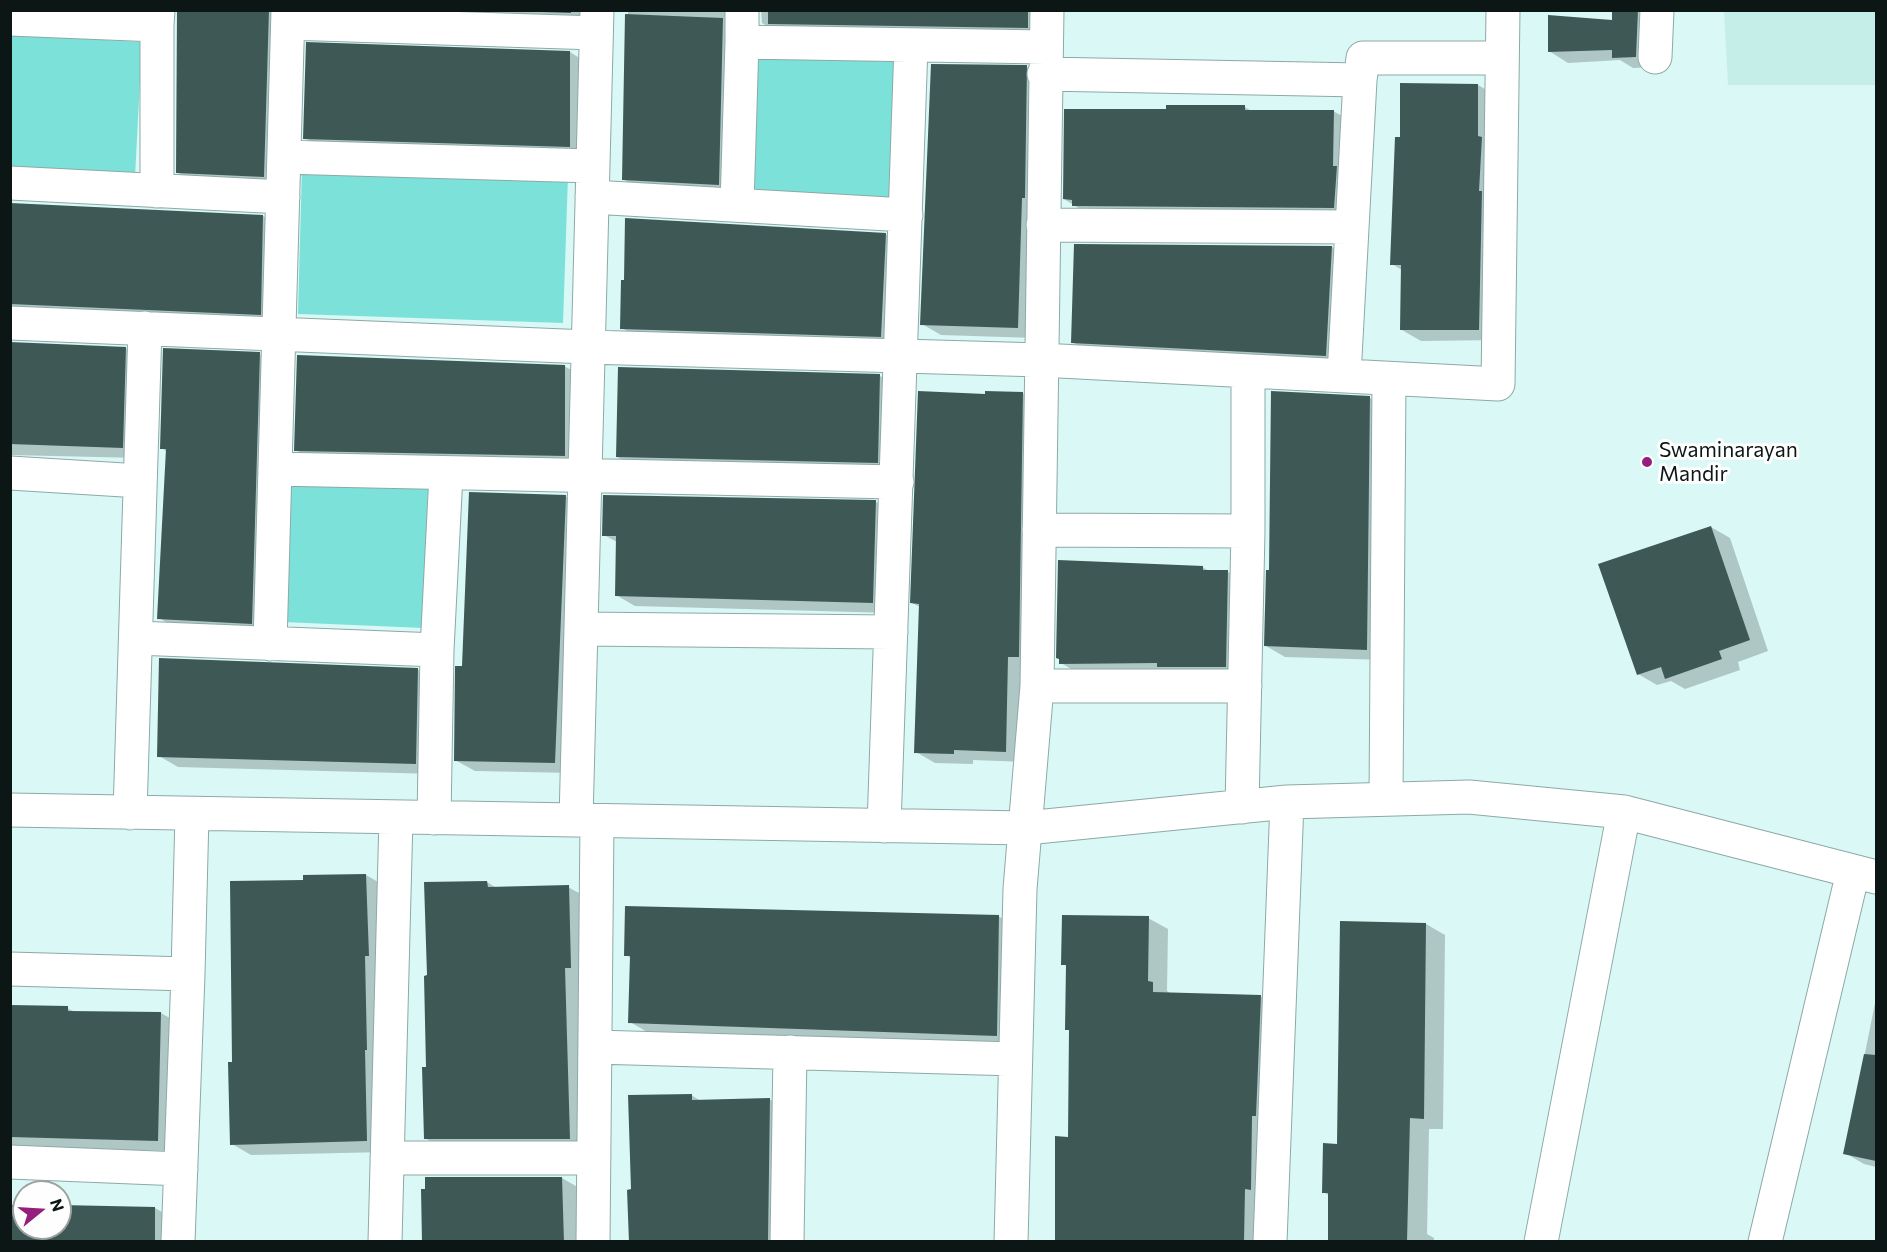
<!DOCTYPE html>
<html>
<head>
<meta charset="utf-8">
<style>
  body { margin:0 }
  #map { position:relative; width:1887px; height:1252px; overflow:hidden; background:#daf8f5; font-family:Commissioner,sans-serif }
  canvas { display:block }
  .frame { position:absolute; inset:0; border:12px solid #0c1715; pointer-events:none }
  .north { position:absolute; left:12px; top:1180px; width:60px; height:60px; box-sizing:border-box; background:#fefefe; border:2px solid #9da2a1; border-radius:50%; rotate:72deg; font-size:16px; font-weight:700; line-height:24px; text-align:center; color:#0c1715 }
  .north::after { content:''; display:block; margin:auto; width:21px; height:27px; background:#941f7c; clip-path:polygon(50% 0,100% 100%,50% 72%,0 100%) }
</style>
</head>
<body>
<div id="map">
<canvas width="1887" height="1252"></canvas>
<div class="frame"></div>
<div class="north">N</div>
</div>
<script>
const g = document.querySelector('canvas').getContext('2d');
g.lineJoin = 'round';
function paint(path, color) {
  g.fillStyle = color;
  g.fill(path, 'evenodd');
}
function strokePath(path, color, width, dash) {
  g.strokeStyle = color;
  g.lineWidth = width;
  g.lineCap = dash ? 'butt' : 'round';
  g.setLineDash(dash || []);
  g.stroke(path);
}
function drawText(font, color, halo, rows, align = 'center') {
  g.font = font + ' Commissioner,sans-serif';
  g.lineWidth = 6;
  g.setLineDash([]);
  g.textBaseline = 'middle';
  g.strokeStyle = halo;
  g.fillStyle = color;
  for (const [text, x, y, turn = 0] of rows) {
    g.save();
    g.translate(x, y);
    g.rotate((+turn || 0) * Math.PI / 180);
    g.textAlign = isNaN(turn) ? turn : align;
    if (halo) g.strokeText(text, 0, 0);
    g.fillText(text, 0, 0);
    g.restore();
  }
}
const built = new Path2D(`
  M 1724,11 L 1876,11 L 1876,85 L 1728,85 Z`);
const green = new Path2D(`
  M 10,35 L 142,42 L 135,177 L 11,170 Z
  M 755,56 L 895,62 L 889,202 L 749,196 Z
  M 302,167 L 568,176 L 563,323 L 298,314 Z
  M 288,482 L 428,488 L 423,628 L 283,622 Z`);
const shadow = new Path2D(`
  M 178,10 L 292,10 L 283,187 L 196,183 L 177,172 Z
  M 318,10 L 594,10 L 593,24 Z
  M 628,10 L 746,10 L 738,196 L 642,190 L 623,179 Z
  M 761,10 L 1048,10 L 1047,38 L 781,34 L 762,23 Z
  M 1614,10 L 1661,10 L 1655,67 L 1633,68 L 1620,60 L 1568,63 L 1549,51 L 1614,21 Z
  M 570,52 L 589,64 L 588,157 L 324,149 L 305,138 Z
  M 932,65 L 1027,67 L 1046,78 L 1036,338 L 941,335 L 922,324 Z
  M 1478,85 L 1497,96 L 1498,340 L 1421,341 L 1402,330 L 1402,270 L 1392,264 L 1401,139 Z
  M 1245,107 L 1253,112 L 1333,111 L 1353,122 L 1353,218 L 1093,217 L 1064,199 L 1168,110 Z
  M 10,205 L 263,216 L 282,227 L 279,325 L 10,332 Z
  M 885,234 L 905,245 L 900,347 L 641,339 L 622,328 Z
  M 1332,247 L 1351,258 L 1345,366 L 1092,353 L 1072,342 Z
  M 10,335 L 12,343 L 125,348 L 144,359 L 141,458 L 10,455 Z
  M 259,354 L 278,365 L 271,634 L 178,629 L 159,618 L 167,452 L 162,448 Z
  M 564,366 L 584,377 L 583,466 L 315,461 L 296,450 Z
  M 620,368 L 880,376 L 899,387 L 897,473 L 636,468 L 617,457 Z
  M 1022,393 L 1041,405 L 1025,762 L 973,760 L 973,764 L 935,763 L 916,752 L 920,607 L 912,603 L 986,396 Z
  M 1370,398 L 1389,409 L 1386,660 L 1285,657 L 1266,646 L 1271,572 Z
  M 563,495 L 582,506 L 574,773 L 475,771 L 455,760 L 463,668 Z
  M 605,497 L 876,502 L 895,513 L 892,613 L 635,606 L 616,595 L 617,542 L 604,535 Z
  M 1711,527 L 1730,538 L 1768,651 L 1738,662 L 1740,670 L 1685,689 L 1671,681 L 1657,685 L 1638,674 Z
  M 1202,567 L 1211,572 L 1228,572 L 1247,583 L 1245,677 L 1080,674 L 1061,663 Z
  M 417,669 L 437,681 L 435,774 L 178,767 L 159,756 Z
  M 366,875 L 385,886 L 386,1152 L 251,1155 L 232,1144 L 233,1064 L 305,881 Z
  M 487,882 L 498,889 L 568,887 L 588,898 L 589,1149 L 444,1149 L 425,1138 L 428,977 Z
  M 998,916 L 1018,927 L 1016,1046 L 649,1033 L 630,1022 L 631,958 L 626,955 Z
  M 1148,918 L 1168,929 L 1167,991 L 1171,994 L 1260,996 L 1280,1007 L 1263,1242 L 1057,1242 L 1069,1138 L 1070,1031 L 1067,1029 L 1068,967 L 1063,964 Z
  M 1426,924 L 1445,935 L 1443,1129 L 1429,1129 L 1427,1234 L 1434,1238 L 1434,1242 L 1330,1242 L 1330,1196 L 1323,1192 L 1338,1145 Z
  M 1876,998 L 1876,1167 L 1864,1164 L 1845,1153 Z
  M 10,1006 L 67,1008 L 75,1012 L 161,1013 L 180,1024 L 177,1151 L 10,1148 Z
  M 691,1095 L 701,1101 L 769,1099 L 788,1110 L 787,1242 L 629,1242 L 632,1191 Z
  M 562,1178 L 581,1189 L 583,1242 L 423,1242 Z
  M 24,1206 L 24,1228 L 60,1228 L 60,1207 L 155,1208 L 174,1219 L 174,1242 L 10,1242 Z`);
const building = new Path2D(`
  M 177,10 L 269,10 L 264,177 L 176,173 Z
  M 481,10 L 571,10 L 571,13 Z
  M 768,10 L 1028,10 L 1028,28 L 768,24 Z
  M 1612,10 L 1638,10 L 1636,57 L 1612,58 L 1612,50 L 1548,52 L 1548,15 L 1612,20 Z
  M 625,14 L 723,18 L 719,185 L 622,180 Z
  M 306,42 L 570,51 L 570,147 L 303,139 Z
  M 931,64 L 1027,65 L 1025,198 L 1022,198 L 1018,328 L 920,325 Z
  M 1400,83 L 1478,84 L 1478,136 L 1482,137 L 1479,191 L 1482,191 L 1479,330 L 1400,330 L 1401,265 L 1390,265 L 1395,137 L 1400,137 Z
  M 1166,105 L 1245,105 L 1245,110 L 1334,110 L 1333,166 L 1337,166 L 1334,208 L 1072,206 L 1072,200 L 1063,199 L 1064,109 L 1166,109 Z
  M 10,203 L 263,215 L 261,315 L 10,304 Z
  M 625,218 L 886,233 L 881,337 L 620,329 L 621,280 L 624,280 Z
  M 1074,244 L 1332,246 L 1326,356 L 1071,343 Z
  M 10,342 L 126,347 L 123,448 L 10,444 Z
  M 163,348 L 260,352 L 252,624 L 157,619 L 166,449 L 160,449 Z
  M 297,355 L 565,365 L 565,456 L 294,451 Z
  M 618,367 L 880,374 L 878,463 L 616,457 Z
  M 918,391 L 985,394 L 985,391 L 1023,392 L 1019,657 L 1008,657 L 1006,752 L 954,750 L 954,754 L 914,753 L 919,604 L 910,603 Z
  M 1271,391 L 1370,396 L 1367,650 L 1264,646 L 1266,570 L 1269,570 Z
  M 469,492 L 566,495 L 555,763 L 454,761 L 455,666 L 462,666 Z
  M 603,495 L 876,500 L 873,603 L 615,596 L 616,536 L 602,536 Z
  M 1711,526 L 1750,640 L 1719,651 L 1722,659 L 1665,679 L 1661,667 L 1637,675 L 1598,564 Z
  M 1058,560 L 1203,566 L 1203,570 L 1228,570 L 1226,667 L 1157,667 L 1157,663 L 1059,664 L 1059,659 L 1056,658 Z
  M 159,658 L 418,668 L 416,764 L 157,757 Z
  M 366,874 L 369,956 L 365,956 L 367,1050 L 365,1050 L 367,1141 L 230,1145 L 228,1062 L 232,1062 L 230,881 L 303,880 L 303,875 Z
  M 487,881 L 488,887 L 569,885 L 571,968 L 565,968 L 570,1139 L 424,1139 L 422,1067 L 426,1067 L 424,976 L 427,975 L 424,882 Z
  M 625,906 L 999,915 L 997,1036 L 628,1023 L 630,956 L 624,956 Z
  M 1062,915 L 1149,916 L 1148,981 L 1153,982 L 1153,992 L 1261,995 L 1256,1116 L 1252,1116 L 1251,1190 L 1245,1189 L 1244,1242 L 1055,1242 L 1055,1136 L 1068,1137 L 1069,1030 L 1065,1030 L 1066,965 L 1061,965 Z
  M 1340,921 L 1426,923 L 1424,1119 L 1410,1118 L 1407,1242 L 1328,1242 L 1328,1193 L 1322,1193 L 1323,1143 L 1337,1144 Z
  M 10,1005 L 68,1006 L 68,1011 L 161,1012 L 158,1141 L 10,1137 Z
  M 1864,1054 L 1876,1055 L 1876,1161 L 1843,1154 Z
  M 692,1094 L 692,1100 L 770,1098 L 768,1242 L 629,1242 L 627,1190 L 631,1189 L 628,1095 Z
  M 425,1177 L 562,1177 L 564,1242 L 422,1242 L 421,1189 L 425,1189 Z
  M 10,1205 L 24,1205 L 24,1228 L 60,1228 L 60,1205 L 155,1207 L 155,1242 L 10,1242 Z`);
const minor = new Path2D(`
  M 742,10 L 742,42 L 1045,47
  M 10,19 L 157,25 L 158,10
  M 288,23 L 596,33
  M 1655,57 L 1657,10
  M 1044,74 L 1360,80 L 1344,376
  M 1360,80 L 1363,58 L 1502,58
  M 284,157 L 593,166
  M 10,183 L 283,197
  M 157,191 L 157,25
  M 592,197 L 906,215
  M 737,205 L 742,42
  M 1043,225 L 1352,227
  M 10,323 L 588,347 L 1041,360 L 1498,384 L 1503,10
  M 275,469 L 897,482
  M 10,473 L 140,481
  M 1039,530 L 1248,531
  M 581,629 L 891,632
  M 136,638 L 437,650 L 434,818
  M 270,644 L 288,10
  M 437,650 L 446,474
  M 1037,686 L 1245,686
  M 1386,799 L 1389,379
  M 1242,807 L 1248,531 L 1248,371
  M 10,810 L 1026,828 L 1287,802 L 1469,797 L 1624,812 L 1541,1242
  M 1624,812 L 1876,877
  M 130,813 L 145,328
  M 576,820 L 597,10
  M 884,826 L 911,45
  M 10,969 L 188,974 L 178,1242
  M 188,974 L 192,814
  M 595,1047 L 1015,1059
  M 387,1158 L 594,1158
  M 10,1162 L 181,1169
  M 385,1242 L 396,817
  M 593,1242 L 597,821
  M 787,1242 L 790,1052
  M 1011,1242 L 1020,889 L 1037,686 L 1047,10
  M 1270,1242 L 1287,802
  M 1765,1242 L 1853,872`);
const markers = [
  [1647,462,6,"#941f7c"]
];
const poiNames = [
  ["Swaminarayan",1659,450],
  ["Mandir",1659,474]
];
paint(built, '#c6eee9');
paint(green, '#7ce2d9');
paint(shadow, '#0003');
paint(building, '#3e5855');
strokePath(minor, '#8da9a6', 35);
strokePath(minor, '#fff', 33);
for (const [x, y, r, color] of markers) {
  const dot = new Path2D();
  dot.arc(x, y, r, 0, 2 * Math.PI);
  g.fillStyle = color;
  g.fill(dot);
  strokePath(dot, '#fefefe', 2);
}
drawText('21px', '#0c1715', '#fefefe', poiNames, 'left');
</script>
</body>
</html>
